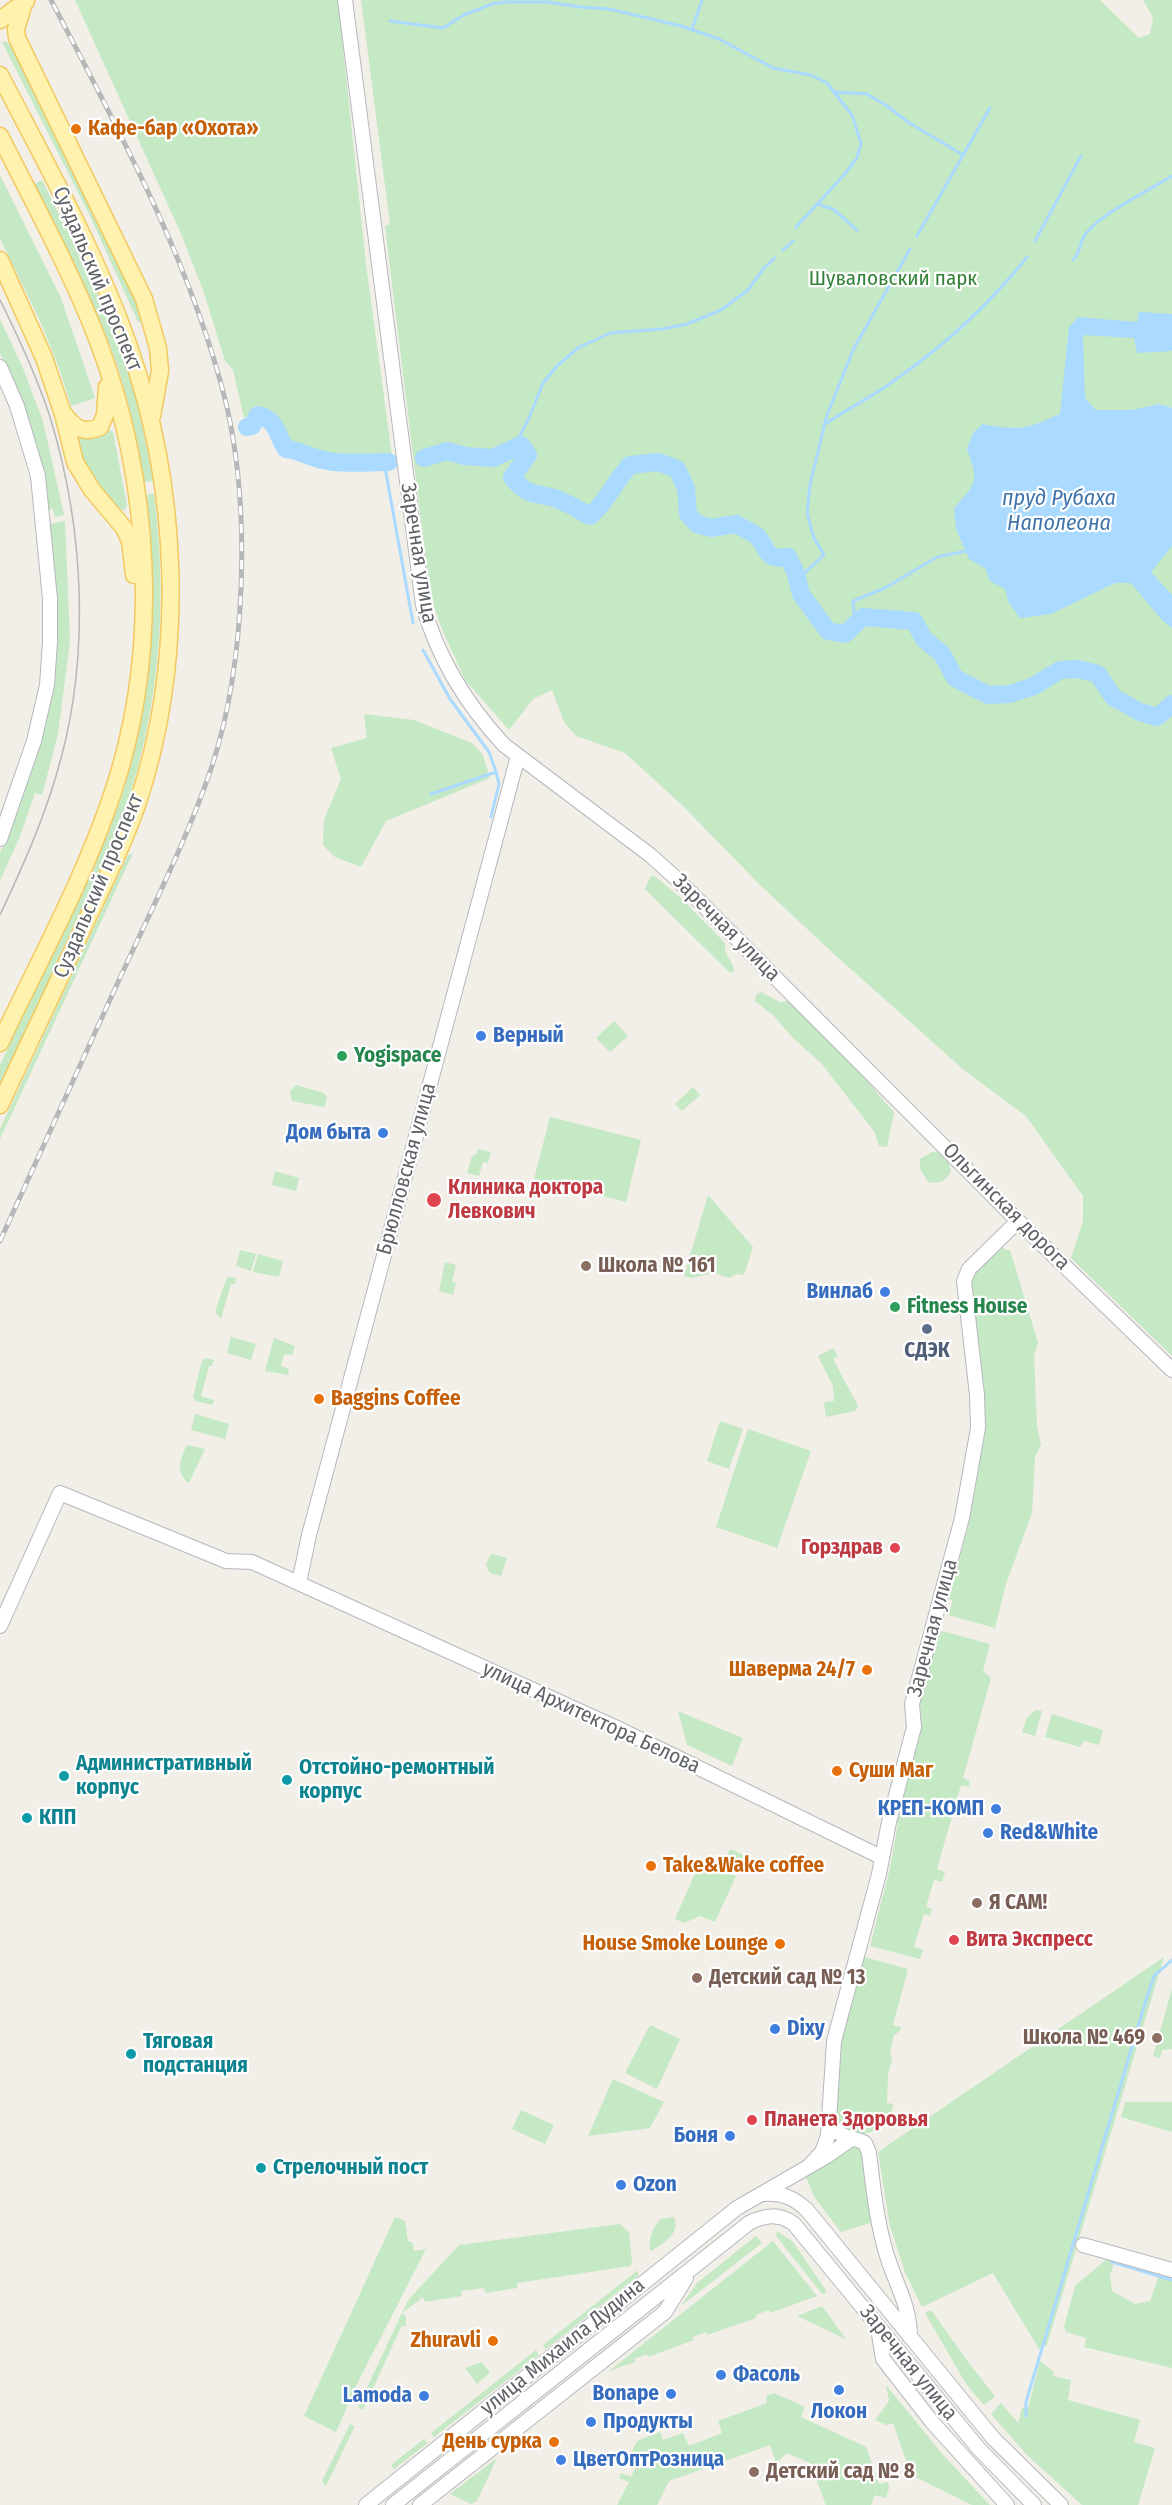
<!DOCTYPE html>
<html>
<head>
<meta charset="utf-8">
<style>
  body { margin:0 }
  canvas { display:block; background:#f1efe8 }
</style>
</head>
<body>
<canvas width="1172" height="2505"></canvas>
<script>
const g = document.querySelector('canvas').getContext('2d');
g.lineJoin = 'round';
function paint(path, color) {
  g.fillStyle = color;
  g.fill(path, 'evenodd');
}
function strokePath(path, color, width, dash) {
  g.strokeStyle = color;
  g.lineWidth = width;
  g.lineCap = dash ? 'butt' : 'round';
  g.setLineDash(dash || []);
  g.stroke(path);
}
function drawText(font, color, halo, rows, align = 'center') {
  g.font = font + ' "Fira Sans Condensed",sans-serif';
  g.lineWidth = 4.5;
  g.setLineDash([]);
  g.textBaseline = 'middle';
  g.strokeStyle = halo;
  g.fillStyle = color;
  for (const [text, x, y, turn = 0] of rows) {
    g.save();
    g.translate(x, y);
    g.rotate((+turn || 0) * Math.PI / 180);
    g.textAlign = isNaN(turn) ? turn : align;
    if (halo) g.strokeText(text, 0, 0);
    g.fillText(text, 0, 0);
    g.restore();
  }
}
const green = new Path2D(`
  M 75,0 L 338,0 L 366,264 L 392,456 L 349,458 L 315,454 L 285,439 C 277,425 272,410 254,406 L 248,416 L 244,418 L 233,370 L 225,361 L 204,293 L 182,236 Z
  M 361,0 L 1100,0 L 1139,38 L 1150,34 L 1153,18 L 1143,0 L 1172,0 L 1172,1356 L 1071,1258 L 1083,1221 L 1083,1196 L 1026,1116 L 965,1071 L 834,954 L 760,885 L 683,806 L 625,753 L 576,736 L 564,722 L 552,690 L 533,699 L 509,730 L 465,680 L 441,627 L 430,595 L 385,226 L 390,224 Z
  M 6,41 L 9,45 L 13,43 L 140,302 L 143,322 L 138,322 L 91,218 L 2,42 Z
  M 0,175 L 61,298 L 95,398 L 71,406 L 59,368 L 40,321 L 0,238 Z
  M 42,180 C 69,235 99,290 120,347 C 136,390 145,435 153,481 L 144,482 C 137,436 127,391 111,348 C 89,291 61,238 35,184 Z
  M 0,319 L 22,366 L 43,421 L 64,515 L 55,517 L 53,509 L 49,510 L 34,439 L 0,353 Z
  M 108,430 L 113,431 L 127,506 L 124,511 C 99,496 83,467 77,439 L 99,436 Z
  M 154,494 C 170,616 157,739 108,853 L 0,1084 L 0,1065 C 23,1016 46,967 70,917 C 89,876 109,835 123,792 C 153,698 160,593 146,495 Z
  M 65,521 L 70,641 L 58,734 L 42,795 L 35,793 L 20,836 L 0,881 L 0,853 L 25,790 L 40,742 L 53,684 L 56,642 L 50,524 Z
  M 364,714 L 414,720 L 472,743 L 483,755 L 490,778 L 386,821 L 361,867 L 335,857 L 323,845 L 324,820 L 341,779 L 331,748 L 367,738 Z
  M 133,853 L 0,1139 L 0,1129 L 128,855 Z
  M 651,876 L 656,877 L 683,900 L 725,943 C 723,955 734,961 734,972 L 729,972 L 645,889 Z
  M 761,992 L 780,1002 L 787,1001 C 826,1028 862,1077 894,1112 L 887,1147 L 879,1146 L 874,1131 L 821,1063 L 793,1038 L 773,1015 L 755,1001 L 756,995 Z
  M 614,1021 L 628,1036 L 610,1052 L 596,1038 Z
  M 296,1085 L 324,1093 L 327,1098 L 324,1107 L 292,1101 L 290,1091 Z
  M 693,1087 L 700,1095 L 682,1111 L 675,1104 Z
  M 550,1117 L 641,1140 L 626,1202 L 534,1179 Z
  M 478,1149 L 491,1152 L 488,1163 L 483,1162 L 479,1176 L 467,1173 L 472,1156 L 477,1154 Z
  M 932,1152 L 938,1152 L 948,1160 L 951,1171 C 945,1182 940,1184 928,1182 L 920,1169 L 920,1159 Z
  M 275,1171 L 299,1178 L 296,1191 L 272,1185 Z
  M 708,1195 L 753,1247 L 744,1275 L 737,1274 L 729,1278 L 714,1273 L 692,1278 L 684,1276 Z
  M 1001,1245 L 1006,1250 L 1010,1250 L 1038,1343 L 1034,1356 L 1037,1427 L 1041,1445 L 1035,1457 L 1032,1513 L 1006,1584 L 995,1628 L 948,1615 L 953,1600 L 949,1599 L 969,1523 L 979,1469 L 983,1427 L 971,1282 L 974,1273 Z
  M 240,1250 L 256,1254 L 251,1271 L 236,1266 Z
  M 258,1254 L 283,1261 L 279,1277 L 253,1272 Z
  M 445,1262 L 456,1265 L 452,1281 L 456,1283 L 453,1295 L 439,1291 Z
  M 227,1277 L 236,1278 L 235,1284 L 231,1284 L 221,1319 L 215,1312 Z
  M 231,1337 L 256,1344 L 251,1360 L 227,1353 Z
  M 274,1338 L 295,1346 L 292,1355 L 284,1354 L 281,1366 L 289,1369 L 288,1375 L 265,1371 Z
  M 833,1348 L 838,1356 L 833,1359 L 858,1406 L 855,1411 L 826,1417 L 824,1402 L 834,1401 L 833,1386 L 818,1356 Z
  M 206,1358 L 214,1360 L 212,1366 L 209,1366 L 201,1396 L 214,1400 L 212,1405 L 196,1401 L 193,1397 L 202,1361 Z
  M 195,1414 L 229,1424 L 225,1439 L 191,1430 Z
  M 720,1421 L 743,1429 L 729,1469 L 707,1461 Z
  M 748,1429 L 811,1451 L 777,1548 L 716,1527 Z
  M 187,1445 L 205,1449 L 189,1483 C 175,1474 180,1458 187,1445 Z
  M 493,1554 L 507,1558 L 501,1576 L 490,1573 L 486,1565 L 490,1555 Z
  M 938,1630 L 990,1644 L 983,1671 L 991,1678 L 963,1778 L 970,1781 L 969,1787 L 961,1785 L 937,1869 L 945,1872 L 942,1882 L 934,1880 L 926,1907 L 932,1909 L 930,1916 L 924,1914 L 914,1947 L 923,1950 L 920,1959 L 870,1946 L 890,1868 L 898,1823 L 895,1821 L 922,1725 L 920,1703 Z
  M 1036,1710 L 1042,1711 L 1035,1736 L 1022,1732 L 1027,1717 Z
  M 678,1711 L 743,1738 L 732,1766 L 687,1745 Z
  M 1052,1714 L 1103,1730 L 1099,1745 L 1084,1741 L 1080,1747 L 1045,1737 Z
  M 730,1849 L 749,1857 L 743,1868 L 725,1860 Z
  M 713,1867 L 736,1876 L 715,1922 L 700,1916 L 684,1923 L 675,1919 L 696,1871 Z
  M 861,1956 L 908,1969 L 893,2025 L 901,2027 L 900,2031 L 894,2035 L 890,2053 L 892,2059 L 888,2074 L 887,2103 L 893,2104 C 893,2127 867,2137 846,2135 L 835,2122 L 837,2055 Z
  M 1164,1957 L 1047,2345 L 1039,2349 L 993,2273 L 922,2307 L 905,2272 L 890,2226 L 878,2152 Z
  M 1172,1989 L 1172,2049 L 1162,2050 L 1160,2058 L 1153,2056 Z
  M 650,2025 L 680,2039 L 657,2089 L 625,2073 Z
  M 613,2079 L 664,2102 L 650,2128 L 588,2136 Z
  M 1125,2102 L 1172,2102 L 1172,2132 L 1121,2117 Z
  M 521,2110 L 554,2125 L 545,2144 L 512,2129 Z
  M 854,2145 L 859,2147 L 862,2153 L 873,2222 L 841,2232 L 815,2198 L 806,2177 L 848,2146 Z
  M 395,2217 L 405,2221 L 408,2241 L 413,2243 L 414,2251 L 426,2249 L 357,2384 L 336,2432 L 304,2416 Z
  M 674,2217 C 681,2234 664,2242 652,2251 L 650,2250 C 649,2237 652,2230 660,2219 Z
  M 620,2224 L 629,2232 L 632,2263 L 630,2266 L 517,2283 L 517,2288 L 486,2293 L 484,2288 L 461,2291 L 462,2296 L 425,2302 L 423,2297 L 402,2313 L 406,2317 L 406,2327 L 402,2325 L 363,2410 L 358,2407 L 402,2313 L 409,2299 L 459,2245 Z
  M 777,2231 L 793,2242 L 827,2292 L 822,2294 L 776,2236 Z
  M 756,2236 L 762,2243 L 681,2306 L 697,2283 Z
  M 773,2241 L 817,2296 L 770,2313 L 769,2310 L 756,2315 L 756,2318 L 707,2335 L 706,2332 L 693,2337 L 694,2340 L 648,2357 L 647,2354 L 634,2359 L 635,2362 L 609,2371 Z
  M 1108,2258 L 1115,2260 L 1110,2275 L 1112,2291 L 1135,2304 L 1150,2301 L 1160,2273 L 1172,2276 L 1172,2368 L 1084,2347 L 1086,2338 L 1066,2332 L 1064,2327 L 1075,2286 Z
  M 638,2270 L 638,2276 L 546,2349 L 543,2345 Z
  M 822,2306 L 846,2339 L 797,2316 Z
  M 931,2310 L 971,2366 L 995,2396 L 984,2405 L 966,2384 L 925,2313 Z
  M 536,2350 L 539,2355 L 434,2437 L 431,2433 Z
  M 1040,2361 L 1054,2372 L 1053,2376 L 1071,2380 L 1068,2400 L 1140,2420 L 1134,2442 L 1155,2448 L 1138,2505 L 1082,2505 L 1028,2456 L 991,2414 L 1001,2403 L 1018,2423 L 1022,2408 L 1028,2408 Z
  M 482,2362 L 490,2373 L 477,2384 L 465,2368 Z
  M 886,2385 L 943,2455 L 990,2505 L 972,2505 L 911,2475 L 893,2423 L 886,2425 L 875,2420 L 889,2401 Z
  M 774,2393 L 805,2407 L 801,2417 L 866,2447 L 879,2484 L 888,2482 L 889,2488 L 886,2498 L 875,2495 L 871,2505 L 826,2505 L 810,2463 L 787,2453 L 776,2463 L 770,2445 L 669,2481 L 657,2505 L 617,2505 L 629,2482 L 619,2478 L 621,2473 L 631,2477 L 639,2460 L 630,2455 L 637,2441 L 660,2432 L 663,2440 L 683,2433 L 689,2446 L 722,2433 L 718,2421 L 767,2403 L 766,2396 Z
  M 350,2424 L 355,2426 L 326,2486 L 322,2481 Z
  M 424,2439 L 428,2443 L 394,2469 L 391,2465 Z
  M 497,2458 L 477,2501 L 471,2504 L 450,2494 Z`);
const water = new Path2D(`
  M 1139,312 L 1172,314 L 1172,351 L 1137,353 L 1134,338 L 1083,335 L 1085,398 L 1096,410 L 1132,410 L 1159,404 L 1172,408 L 1172,546 L 1151,572 L 1172,595 L 1172,628 L 1161,619 L 1131,583 L 1115,583 L 1051,614 L 1020,618 L 1009,603 L 1005,589 L 990,581 L 985,568 L 969,559 L 956,529 L 954,508 C 977,483 979,481 967,449 L 973,433 L 983,424 C 1020,431 1026,429 1060,414 L 1069,327 L 1078,317 L 1137,322 Z`);
const stream = new Path2D(`
  M 390,21 L 443,28 L 464,15 L 492,4 L 505,2 L 547,2 L 581,7 L 609,9 L 681,26 L 719,39 L 773,68 L 811,75 L 827,83 L 852,115 L 861,143 L 857,158 L 844,175 L 796,227
  M 692,29 L 702,0
  M 835,92 L 867,94 L 887,106 L 908,122 L 963,155 L 990,108 L 917,236
  M 817,204 L 833,209 L 857,230
  M 1035,241 L 1081,156
  M 783,250 L 793,241
  M 1073,260 C 1081,252 1079,243 1085,235 C 1098,215 1150,190 1172,176
  M 825,424 C 848,409 873,396 895,380 C 945,345 989,305 1027,257
  M 513,449 L 529,418 L 543,383 L 557,366 L 578,348 L 610,333 L 662,329 L 687,324 L 721,310 L 748,290 L 764,268 L 775,258
  M 384,462 L 413,623
  M 797,580 L 824,555 L 814,538 L 807,513 L 810,485 L 826,418 L 853,350 L 910,249
  M 855,625 L 853,601 L 885,588 L 937,557 L 966,551
  M 423,650 L 450,699 L 489,752 L 496,772
  M 431,794 L 496,772 L 499,784 L 491,817
  M 1112,2262 L 1172,2280
  M 1026,2416 L 1026,2402 L 1145,2003 L 1154,1976 L 1172,1960`);
const river = new Path2D(`
  M 247,427 L 252,426 L 258,415 C 278,420 276,435 286,449 C 297,450 303,454 313,457 C 336,466 365,462 389,462
  M 424,458 L 447,451 L 465,456 L 493,458 L 521,445 L 528,455 L 512,477 C 529,499 537,491 559,500 C 570,504 580,511 590,516 C 607,502 615,481 630,465 L 658,462 L 677,469 L 686,488 L 688,514 L 697,524 L 711,528 L 736,524 C 743,528 752,532 758,537 C 770,552 765,560 788,557 L 795,571 L 801,594 L 828,631 L 845,634 L 863,617 L 914,621 L 924,639 L 942,654 L 955,678 L 988,695 L 1010,694 L 1034,686 L 1060,670 L 1078,669 L 1098,674 L 1113,697 L 1140,712 L 1157,717 L 1172,704`);
const minor = new Path2D(`
  M 345,0 L 423,605 C 438,659 466,704 504,745 L 650,855 L 679,881 L 1018,1221 L 1172,1370
  M 0,367 L 17,406 L 38,476 L 50,599 L 50,642 L 47,685 L 34,741 L 0,839
  M 299,1583 L 309,1535 L 518,756
  M 0,1626 L 60,1493 L 226,1561 L 252,1562 L 615,1727 L 881,1857
  M 830,2121 C 837,2139 851,2136 865,2143 L 869,2153 C 873,2185 876,2217 885,2249 C 893,2280 910,2303 910,2337
  M 809,2166 L 822,2152 L 828,2136 L 834,2041 L 879,1874 L 889,1822 L 914,1727 L 912,1704 L 962,1518 L 978,1428 L 977,1395 L 964,1281 L 969,1269 L 1018,1221
  M 763,2194 C 782,2193 793,2197 807,2210 L 993,2438 L 1061,2505
  M 1083,2245 L 1172,2270
  M 878,2328 L 883,2359 L 932,2422 L 1007,2505
  M 366,2505 L 737,2208 L 827,2156 L 850,2140
  M 393,2505 L 749,2223 C 765,2215 779,2213 794,2224 L 979,2449 L 1034,2505
  M 420,2505 L 665,2312 L 686,2278`);
const major = new Path2D(`
  M 24,3 L 16,29 L 17,38 L 144,299 L 158,348 L 160,371 L 152,416
  M 0,20 L 26,1
  M 0,75 C 45,162 95,250 128,344 C 179,486 186,654 139,799 C 124,844 102,887 82,930 C 55,989 27,1047 0,1105
  M 0,136 C 34,203 71,271 98,341 C 151,481 161,649 113,792 C 84,879 39,961 0,1043
  M 0,260 L 44,358 L 63,414 L 75,462 L 92,490 L 124,528 L 130,541 L 134,575
  M 64,414 C 74,428 83,434 100,427 L 105,415 L 107,387`);
const tram = new Path2D(`
  M 0,300 C 19,338 37,377 50,417 C 85,531 91,662 56,776 C 42,824 21,870 0,915`);
const rail = new Path2D(`
  M 0,1241 C 40,1154 79,1067 119,980 C 151,910 188,838 212,766 C 246,662 251,509 226,403 C 192,264 117,127 51,0`);
const markers = [
  [76,129,6,"#e8710a"],
  [481,1036,6,"#3f7fe0"],
  [342,1056,6,"#2e9e5b"],
  [383,1133,6,"#3f7fe0"],
  [434,1200,8,"#e0444e"],
  [586,1266,6,"#8d6e63"],
  [885,1292,6,"#3f7fe0"],
  [895,1307,6,"#2e9e5b"],
  [927,1329,6,"#5c6f8a"],
  [319,1399,6,"#e8710a"],
  [895,1548,6,"#e0444e"],
  [867,1670,6,"#e8710a"],
  [837,1771,6,"#e8710a"],
  [64,1776,6,"#0f9aa8"],
  [287,1780,6,"#0f9aa8"],
  [996,1809,6,"#3f7fe0"],
  [27,1818,6,"#0f9aa8"],
  [988,1833,6,"#3f7fe0"],
  [651,1866,6,"#e8710a"],
  [977,1903,6,"#8d6e63"],
  [954,1940,6,"#e0444e"],
  [780,1944,6,"#e8710a"],
  [697,1978,6,"#8d6e63"],
  [775,2029,6,"#3f7fe0"],
  [1157,2038,6,"#8d6e63"],
  [131,2054,6,"#0f9aa8"],
  [752,2120,6,"#e0444e"],
  [730,2136,6,"#3f7fe0"],
  [261,2168,6,"#0f9aa8"],
  [621,2185,6,"#3f7fe0"],
  [493,2341,6,"#e8710a"],
  [721,2375,6,"#3f7fe0"],
  [839,2390,6,"#3f7fe0"],
  [671,2394,6,"#3f7fe0"],
  [424,2396,6,"#3f7fe0"],
  [591,2422,6,"#3f7fe0"],
  [554,2442,6,"#e8710a"],
  [561,2460,6,"#3f7fe0"],
  [754,2472,6,"#8d6e63"]
];
const foodNames = [
  ["Кафе-бар «Охота»",88,129],
  ["Baggins Coffee",331,1399],
  ["Шаверма 24/7",855,1670,"right"],
  ["Суши Маг",849,1771],
  ["Take&Wake coffee",663,1866],
  ["House Smoke Lounge",768,1944,"right"],
  ["Zhuravli",481,2341,"right"],
  ["День сурка",542,2442,"right"]
];
const streetNames = [
  ["Суздальский проспект",97,279,67],
  ["Заречная улица",418,553,81],
  ["Суздальский проспект",99,886,-67],
  ["Заречная улица",726,928,45],
  ["Брюлловская улица",407,1169,-75],
  ["Ольгинская дорога",1006,1207,45],
  ["Заречная улица",933,1628,-75],
  ["улица Архитектора Белова",591,1718,25],
  ["улица Михаила Дудина",563,2347,-39],
  ["Заречная улица",908,2363,51]
];
const parkNames = [
  ["Шуваловский парк",893,279]
];
const shopNames = [
  ["Верный",493,1036],
  ["Дом быта",371,1133,"right"],
  ["Винлаб",873,1292,"right"],
  ["КРЕП-КОМП",984,1809,"right"],
  ["Red&White",1000,1833],
  ["Dixy",787,2029],
  ["Боня",718,2136,"right"],
  ["Ozon",633,2185],
  ["Фасоль",733,2375],
  ["Bonape",659,2394,"right"],
  ["Lamoda",412,2396,"right"],
  ["Локон",839,2412,"center"],
  ["Продукты",603,2422],
  ["ЦветОптРозница",573,2460]
];
const leisureNames = [
  ["Yogispace",354,1056],
  ["Fitness House",907,1307]
];
const healthNames = [
  ["Клиника доктора",448,1188],
  ["Левкович",448,1212],
  ["Горздрав",883,1548,"right"],
  ["Вита Экспресс",966,1940],
  ["Планета Здоровья",764,2120]
];
const educationNames = [
  ["Школа № 161",598,1266],
  ["Я САМ!",989,1903],
  ["Детский сад № 13",709,1978],
  ["Школа № 469",1145,2038,"right"],
  ["Детский сад № 8",766,2472]
];
const serviceNames = [
  ["СДЭК",927,1351]
];
const cultureNames = [
  ["Административный",76,1764],
  ["корпус",76,1788],
  ["Отстойно-ремонтный",299,1768],
  ["корпус",299,1792],
  ["КПП",39,1818],
  ["Тяговая",143,2042],
  ["подстанция",143,2066],
  ["Стрелочный пост",273,2168]
];
const waterNames = [
  ["пруд Рубаха",1059,499],
  ["Наполеона",1059,524]
];
paint(green, '#c5e8c5');
paint(water, '#aadaff');
strokePath(stream, '#aadaff', 3);
strokePath(river, '#aadaff', 18);
strokePath(minor, '#b5b8bc', 16);
strokePath(major, '#f2c960', 19);
strokePath(minor, '#fff', 14);
strokePath(major, '#fff2af', 16);
strokePath(tram, '#b6b7b8', 1.5);
strokePath(rail, '#b6b7b8', 5);
strokePath(rail, '#fff', 3, [9]);
for (const [x, y, r, color] of markers) {
  const dot = new Path2D();
  dot.arc(x, y, r, 0, 2 * Math.PI);
  g.fillStyle = color;
  g.fill(dot);
  strokePath(dot, '#fff', 2);
}
drawText('bold 21px', '#c56008', '#fff', foodNames, 'left');
drawText('21px', '#5f6368', '#fff', streetNames);
drawText('21px', '#348238', '#fff', parkNames);
drawText('bold 21px', '#366cbe', '#fff', shopNames, 'left');
drawText('bold 21px', '#27864d', '#fff', leisureNames, 'left');
drawText('bold 21px', '#be3a42', '#fff', healthNames, 'left');
drawText('bold 21px', '#785e54', '#fff', educationNames, 'left');
drawText('bold 21px', '#4e5e75', '#fff', serviceNames);
drawText('bold 21px', '#0d838f', '#fff', cultureNames, 'left');
drawText('italic 22px', '#4174aa', '#fff', waterNames);
</script>
</body>
</html>
